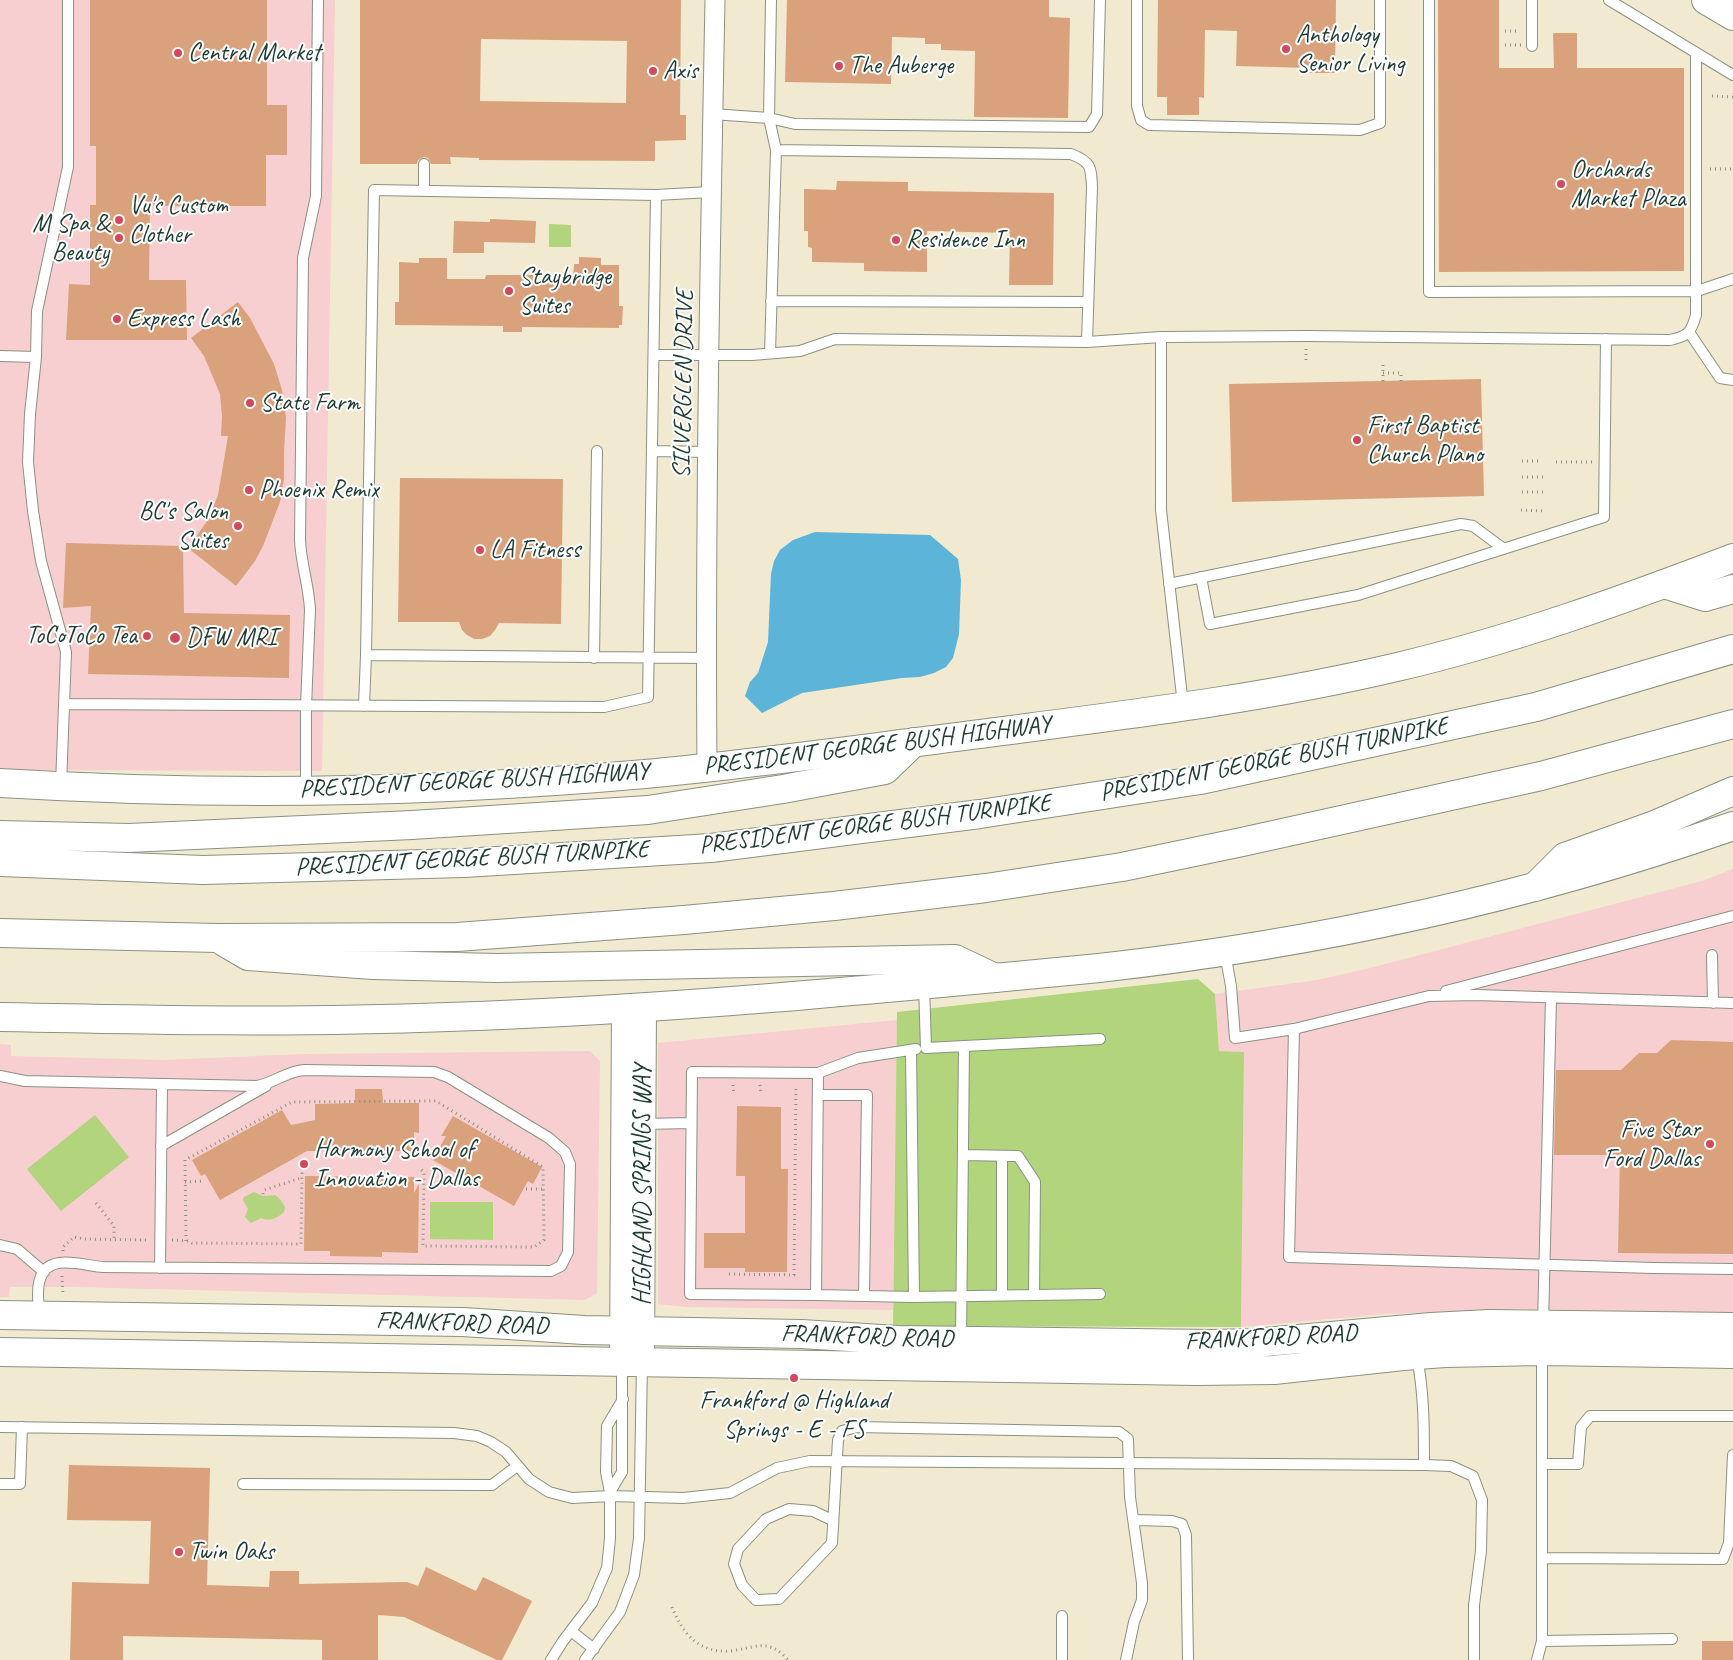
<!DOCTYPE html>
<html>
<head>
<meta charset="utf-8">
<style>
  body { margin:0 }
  canvas { display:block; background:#f1e9d0 }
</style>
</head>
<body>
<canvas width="1733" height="1660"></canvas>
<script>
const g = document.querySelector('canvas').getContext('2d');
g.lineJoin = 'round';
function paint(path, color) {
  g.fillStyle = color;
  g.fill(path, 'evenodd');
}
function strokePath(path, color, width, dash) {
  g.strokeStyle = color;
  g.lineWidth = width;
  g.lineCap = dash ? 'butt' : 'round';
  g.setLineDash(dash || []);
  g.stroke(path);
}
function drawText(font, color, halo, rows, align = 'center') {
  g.font = font + ' Caveat,sans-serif';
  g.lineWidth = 4;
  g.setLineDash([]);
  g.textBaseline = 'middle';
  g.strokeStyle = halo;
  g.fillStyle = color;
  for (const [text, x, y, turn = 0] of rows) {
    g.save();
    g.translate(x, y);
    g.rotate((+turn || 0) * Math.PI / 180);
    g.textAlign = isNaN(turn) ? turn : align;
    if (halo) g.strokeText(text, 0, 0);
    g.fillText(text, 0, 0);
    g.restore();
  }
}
const built = new Path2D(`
  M 0,0 L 335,0 L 322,771 L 0,770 Z
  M 1733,869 L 1733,1313 L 1519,1309 L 1385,1314 L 1241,1327 L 1244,1052 L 1219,1051 L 1215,994 L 1317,980 L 1370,968 L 1702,881 Z
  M 897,1020 L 893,1310 L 686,1307 L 658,1304 L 658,1043 Z
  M 0,1044 L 11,1045 L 11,1056 L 163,1060 L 304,1054 L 590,1051 L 600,1061 L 597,1293 L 585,1300 L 73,1287 L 10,1287 L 9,1297 L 0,1297 Z`);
const green = new Path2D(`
  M 549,224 L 571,225 L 571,247 L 549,247 Z
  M 1198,979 L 1215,994 L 1219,1051 L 1244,1052 L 1241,1327 L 893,1326 L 897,1012 Z
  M 95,1115 L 129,1157 L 61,1211 L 27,1169 Z
  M 254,1192 L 263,1196 L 275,1195 L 280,1199 L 285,1207 L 284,1212 C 277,1218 271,1222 261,1218 L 251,1223 L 245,1217 L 248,1209 L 243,1200 L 244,1197 Z
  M 430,1202 L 493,1202 L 493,1240 L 430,1239 Z`);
const water = new Path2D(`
  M 815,532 L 930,535 L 958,559 L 961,580 L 959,634 L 953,658 L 946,667 L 934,673 L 920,677 L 902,678 L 802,693 L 762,713 L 745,696 L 750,682 L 758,673 L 768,642 L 771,574 L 774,561 L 780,550 L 793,540 Z`);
const building = new Path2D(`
  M 90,0 L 267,0 L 267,105 L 287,105 L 287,155 L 266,155 L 266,206 L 150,206 L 149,280 L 186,280 L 187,340 L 66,340 L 69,284 L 90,285 L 90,205 L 96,205 L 96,146 L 90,146 Z
  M 360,0 L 681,0 L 680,115 L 686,115 L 686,140 L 655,141 L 655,161 L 479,160 L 479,158 L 450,157 L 451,164 L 431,164 L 428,158 L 424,157 L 418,160 L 417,164 L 360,164 ZM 481,39 L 627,41 L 626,103 L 480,101 Z
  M 787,0 L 1049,0 L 1049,17 L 1070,18 L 1068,118 L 974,117 L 975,51 L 941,50 L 941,44 L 925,44 L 925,38 L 892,37 L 891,84 L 785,82 Z
  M 1158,0 L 1336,0 L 1335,73 L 1310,73 L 1310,68 L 1236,66 L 1237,31 L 1205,30 L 1204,98 L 1199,97 L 1199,115 L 1167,115 L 1167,97 L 1157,97 Z
  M 1438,0 L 1499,0 L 1499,68 L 1554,68 L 1553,33 L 1577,33 L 1577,68 L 1684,68 L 1684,271 L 1439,272 Z
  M 837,181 L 908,182 L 908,191 L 1054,193 L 1053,285 L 1009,285 L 1010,233 L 927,231 L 927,272 L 864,271 L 864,263 L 812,262 L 812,248 L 808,247 L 808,231 L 804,231 L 804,189 L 836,190 Z
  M 490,219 L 536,221 L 535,243 L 484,242 L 484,253 L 453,253 L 454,221 L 490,222 Z
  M 579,257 L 601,258 L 601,265 L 619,265 L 619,306 L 623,306 L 622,325 L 619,325 L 619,328 L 522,327 L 522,332 L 503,332 L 503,326 L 395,325 L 395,302 L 399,302 L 399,262 L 419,263 L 419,258 L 447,258 L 447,279 L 485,279 L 486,275 L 533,275 L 534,280 L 573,280 L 574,264 L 579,264 Z
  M 238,302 L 250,318 L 274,364 L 282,390 L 286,418 L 284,451 L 284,479 L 280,502 L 263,546 L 255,561 L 236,586 L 188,548 L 208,520 L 218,495 L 228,436 L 221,436 L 222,416 L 220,394 L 204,356 L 191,338 Z
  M 1481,379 L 1484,496 L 1232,502 L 1229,384 Z
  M 400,478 L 563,479 L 561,624 L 499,623 L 495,630 L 490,636 L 482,639 L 474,639 L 467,635 L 462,630 L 459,622 L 398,622 Z
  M 66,543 L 183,546 L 184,613 L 290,615 L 289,678 L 88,674 L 91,606 L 63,608 Z
  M 1671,1040 L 1733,1042 L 1733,1254 L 1618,1253 L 1620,1155 L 1554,1155 L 1556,1070 L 1621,1070 L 1639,1053 L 1657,1053 Z
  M 355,1089 L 382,1089 L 383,1103 L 419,1103 L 419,1133 L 414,1132 L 414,1151 L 307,1151 L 220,1200 L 205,1174 L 201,1176 L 192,1160 L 282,1110 L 291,1125 L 315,1120 L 315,1104 L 355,1103 Z
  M 737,1106 L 781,1107 L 781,1169 L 788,1169 L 787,1272 L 745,1272 L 745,1268 L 704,1268 L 704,1233 L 745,1233 L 745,1176 L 736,1176 Z
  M 453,1116 L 542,1167 L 533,1184 L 528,1181 L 514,1206 L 433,1160 L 446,1136 L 441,1136 Z
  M 305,1176 L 414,1177 L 414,1193 L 419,1184 L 418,1253 L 382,1252 L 382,1257 L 330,1256 L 330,1251 L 304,1251 Z
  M 69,1465 L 210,1468 L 207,1585 L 269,1587 L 270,1571 L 299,1571 L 299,1584 L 407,1582 L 418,1586 L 426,1567 L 476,1591 L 483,1577 L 532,1601 L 502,1660 L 497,1660 L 404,1617 L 378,1615 L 378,1660 L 322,1660 L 322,1640 L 123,1636 L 123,1660 L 70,1660 L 72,1582 L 149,1584 L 151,1521 L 67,1520 Z
  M 1702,1641 L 1733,1641 L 1733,1660 L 1702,1660 Z`);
const path = new Path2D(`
  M 1505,31 L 1519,31
  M 1505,45 L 1521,45
  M 1712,96 L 1733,97
  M 1710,169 L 1733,169
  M 1306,349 L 1306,364
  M 1383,373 L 1401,373 L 1401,381
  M 1383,381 L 1383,365
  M 1522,461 L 1539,461
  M 1556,462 L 1593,462
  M 1522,477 L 1545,477
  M 1522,492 L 1545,492
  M 1521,510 L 1545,511
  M 733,1085 L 734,1095
  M 760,1085 L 761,1095
  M 185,1182 L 205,1181
  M 526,1189 L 543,1189
  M 263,1194 L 264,1190 L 301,1178
  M 96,1203 L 114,1226 L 114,1239
  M 172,1240 L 189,1241 L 192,1243 L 301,1244 L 302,1169 L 304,1166
  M 186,1241 L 185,1160 L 292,1102 L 436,1101 L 543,1167 L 544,1240 L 534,1247 L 423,1246 L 424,1172 L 420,1169
  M 63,1251 L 63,1247 L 74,1237 L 84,1239 L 148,1240
  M 729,1274 L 794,1275 L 796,1085
  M 62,1276 L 63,1294
  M 672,1607 C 683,1634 698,1653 730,1651 C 754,1649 767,1636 788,1660`);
const service = new Path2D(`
  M 1137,0 L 1137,106 L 1141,120 L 1149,125 L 1360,130 L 1380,123 L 1380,0
  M 1429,0 L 1429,292 L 1697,291 L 1733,279
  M 1532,0 L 1532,46
  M 1609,0 L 1733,75
  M 712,114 L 769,118 L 795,124 L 1089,127 L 1097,114 L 1100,0
  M 776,150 L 1071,154 C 1091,162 1091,166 1092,187 L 1087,342
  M 424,164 L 424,191
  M 771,301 L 1088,302
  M 1689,332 L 1720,378 L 1733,380
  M 1161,337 L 1161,510 L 1183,705
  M 770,353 L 776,150 L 769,118 L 771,0
  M 654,355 L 752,355 L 800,351 L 835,339 L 1087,342 L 1161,337 L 1306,336 L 1670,340 C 1688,336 1691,333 1696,315 L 1696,54
  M 0,356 L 36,357
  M 652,451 L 708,452
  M 1201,577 L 1210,624 L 1358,595 L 1604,517 L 1606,339
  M 1169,584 L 1461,524 L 1473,526 L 1504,549
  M 366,655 L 706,658
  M 594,658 L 597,451
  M 65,704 L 604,707 L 648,697 L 656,195
  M 364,706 L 366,655 L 374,190 L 656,195 L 710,192
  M 61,785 L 66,652 L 41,561 L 33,511 L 28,462 L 30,414 L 36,357 L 37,311 L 68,167 L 68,0
  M 306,789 L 306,706 L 310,610 C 309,586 301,564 300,540 L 303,258 L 316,196 L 318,0
  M 1225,953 L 1231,986 L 1235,1038 L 1294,1029 L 1429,996 L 1476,995 L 1733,1003
  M 1712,955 L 1713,1003
  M 924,985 L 926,1048 L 1100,1039
  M 1446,991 L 1733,916
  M 1294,1029 L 1289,1257 L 1653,1268 L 1733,1269
  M 911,1050 L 914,1297
  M 692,1072 L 818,1073 L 816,1295 L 690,1294 Z
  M 818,1073 L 858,1058 L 916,1049
  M 0,1076 L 25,1081 L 257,1086 C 274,1083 287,1071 304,1070 L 434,1072 L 448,1077 L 549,1138 L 565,1152 L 570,1164 L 568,1252 L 561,1266 L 551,1271 L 103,1267 C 84,1266 48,1252 40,1279 C 36,1290 39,1304 39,1315
  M 818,1095 L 867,1095 L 864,1296
  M 642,1124 L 691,1123
  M 161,1146 L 266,1086
  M 1002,1156 L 1002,1295
  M 0,1245 L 17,1249 L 44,1272
  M 160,1268 L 162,1084
  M 816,1295 L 914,1297 L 1034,1295 L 1035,1182 L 1018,1156 L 963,1155
  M 1034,1295 L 1100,1294
  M 1543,1324 L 1551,998
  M 961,1340 L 964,1046
  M 1417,1357 C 1424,1393 1424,1428 1424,1465 L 1451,1466 L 1473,1476 L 1482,1500 L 1481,1551 L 1474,1605 L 1474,1660
  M 0,1427 L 454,1433 L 477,1436 L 491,1442 L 506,1452 L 529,1479 L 549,1492 L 572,1498 L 610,1496 L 683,1498 L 730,1493 L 777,1468 L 810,1461 L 1424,1465
  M 1542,1464 L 1578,1464 L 1581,1427 L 1590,1416 L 1733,1416
  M 0,1484 L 20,1484 L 22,1427
  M 243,1484 L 492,1485 L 517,1466
  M 610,1492 L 622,1472 L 622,1364
  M 832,1520 L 813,1511 L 789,1509 L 766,1519 L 738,1549 L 734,1564 L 742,1585 L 756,1600 L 779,1599 L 832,1543 L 838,1440 L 842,1431 L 857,1427 L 1119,1432 L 1128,1439 L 1130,1497 L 1142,1583 L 1142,1600 L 1134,1622 L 1126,1660
  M 1134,1520 L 1172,1521 L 1182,1524 L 1186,1535 L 1188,1660
  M 1542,1558 L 1723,1559 L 1729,1543 L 1733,1455
  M 1062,1616 L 1062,1660
  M 571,1631 L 594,1649
  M 1542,1641 L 1672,1639
  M 551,1660 L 563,1641 L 592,1603 L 607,1568 L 610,1538 L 610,1492 L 606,1472 L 607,1426 L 623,1399
  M 585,1660 L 620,1612 L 634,1575 L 639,1538 L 642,1363
  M 1537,1660 L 1542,1641 L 1542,1352`);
const minor = new Path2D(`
  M 707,768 C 705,512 710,256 715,0`);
const tertiary = new Path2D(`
  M 622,1363 L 624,1009
  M 642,1363 L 644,1008`);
const secondary = new Path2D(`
  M 1706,0 L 1733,16
  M 0,783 C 214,796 431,793 645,774 C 742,765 838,752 934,740 C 1089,719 1245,703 1397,667 C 1512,640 1623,600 1733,558
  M 0,1017 C 149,1020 299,1023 448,1017 C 665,1010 882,989 1099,968 C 1315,944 1527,898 1733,826
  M 0,1315 L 463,1322 L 584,1330 L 801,1334 L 898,1340 L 1212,1344 L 1254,1343 L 1431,1327 L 1489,1324 L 1733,1327
  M 0,1352 L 1197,1371 L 1274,1370 L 1403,1356 L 1445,1353 L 1542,1351 L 1733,1354`);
const motorway = new Path2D(`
  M 1664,584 L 1705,597 L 1733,589
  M 0,835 L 129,838 L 412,825 L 648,810 L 783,789 L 885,770 L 914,742
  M 0,862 L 203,870 L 464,863 L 711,848 L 980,814 L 1200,780 L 1536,707 L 1733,649
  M 1535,887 L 1565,857 L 1652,826 L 1733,791
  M 0,933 L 217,938 L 457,937 L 684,920 L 834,906 L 986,888 L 1122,867 L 1242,842 L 1541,776 L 1733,724
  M 224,942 L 248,956 L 373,965 L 497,968 L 955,959 L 995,978`);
const markers = [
  [1286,49,5,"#d1495b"],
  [178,53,5,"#d1495b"],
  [839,66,5,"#d1495b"],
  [653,71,5,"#d1495b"],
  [1561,184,5,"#d1495b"],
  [119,220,5,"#d1495b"],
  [119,238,5,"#d1495b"],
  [896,240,5,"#d1495b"],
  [509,291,5,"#d1495b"],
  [117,319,5,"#d1495b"],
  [250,403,5,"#d1495b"],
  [1357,440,5,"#d1495b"],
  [249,490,5,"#d1495b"],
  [238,526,5,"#d1495b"],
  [480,550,5,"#d1495b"],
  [147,636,5,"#d1495b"],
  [175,638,6,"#d1495b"],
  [1710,1144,5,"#d1495b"],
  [304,1164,5,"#d1495b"],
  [794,1378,5,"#d1495b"],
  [179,1552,5,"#d1495b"]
];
const poiNames = [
  ["Anthology",1296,35],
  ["Senior Living",1296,64],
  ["Central Market",188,53],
  ["The Auberge",849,66],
  ["Axis",663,71],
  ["Orchards",1571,170],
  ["Market Plaza",1571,199],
  ["Vu's Custom",129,206],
  ["Clother",129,235],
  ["M Spa &",109,224,"right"],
  ["Beauty",109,253,"right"],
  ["Residence Inn",906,240],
  ["Staybridge",519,277],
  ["Suites",519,306],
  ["Express Lash",127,319],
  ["State Farm",260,403],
  ["First Baptist",1367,426],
  ["Church Plano",1367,455],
  ["Phoenix Remix",259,490],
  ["BC's Salon",228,512,"right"],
  ["Suites",228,541,"right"],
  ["LA Fitness",490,550],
  ["ToCoToCo Tea",137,636,"right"],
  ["DFW MRI",186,638],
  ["Five Star",1700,1130,"right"],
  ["Ford Dallas",1700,1159,"right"],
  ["Harmony School of",314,1150],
  ["Innovation - Dallas",314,1179],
  ["Frankford @ Highland",794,1401,"center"],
  ["Springs - E - FS",794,1430,"center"],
  ["Twin Oaks",189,1552]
];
const streetNames = [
  ["SILVERGLEN DRIVE",684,384,-89],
  ["PRESIDENT GEORGE BUSH HIGHWAY",877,746,-7],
  ["PRESIDENT GEORGE BUSH TURNPIKE",1274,760,-11],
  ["PRESIDENT GEORGE BUSH HIGHWAY",474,781,-3],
  ["PRESIDENT GEORGE BUSH TURNPIKE",875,825,-7],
  ["PRESIDENT GEORGE BUSH TURNPIKE",472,859,-3],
  ["HIGHLAND SPRINGS WAY",643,1185,-90],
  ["FRANKFORD ROAD",462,1324,2],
  ["FRANKFORD ROAD",867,1337,2],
  ["FRANKFORD ROAD",1271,1338,-3]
];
paint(built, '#f7cfd0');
paint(green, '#b2d47c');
paint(water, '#5cb5d9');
paint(building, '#daa17d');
strokePath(service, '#889382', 12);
strokePath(minor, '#889382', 21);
strokePath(tertiary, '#889382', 26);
strokePath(secondary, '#889382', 30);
strokePath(motorway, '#889382', 30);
strokePath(path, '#889382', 3, [1, 4]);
strokePath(service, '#fff', 10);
strokePath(minor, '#fff', 19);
strokePath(tertiary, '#fff', 24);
strokePath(secondary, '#fff', 28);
strokePath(motorway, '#fff', 28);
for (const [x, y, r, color] of markers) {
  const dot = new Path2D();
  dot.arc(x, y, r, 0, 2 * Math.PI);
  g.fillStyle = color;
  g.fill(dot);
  strokePath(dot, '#fff', 2);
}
drawText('25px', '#1f3d34', '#fff', poiNames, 'left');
drawText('25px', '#1f3d34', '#fff', streetNames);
</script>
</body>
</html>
